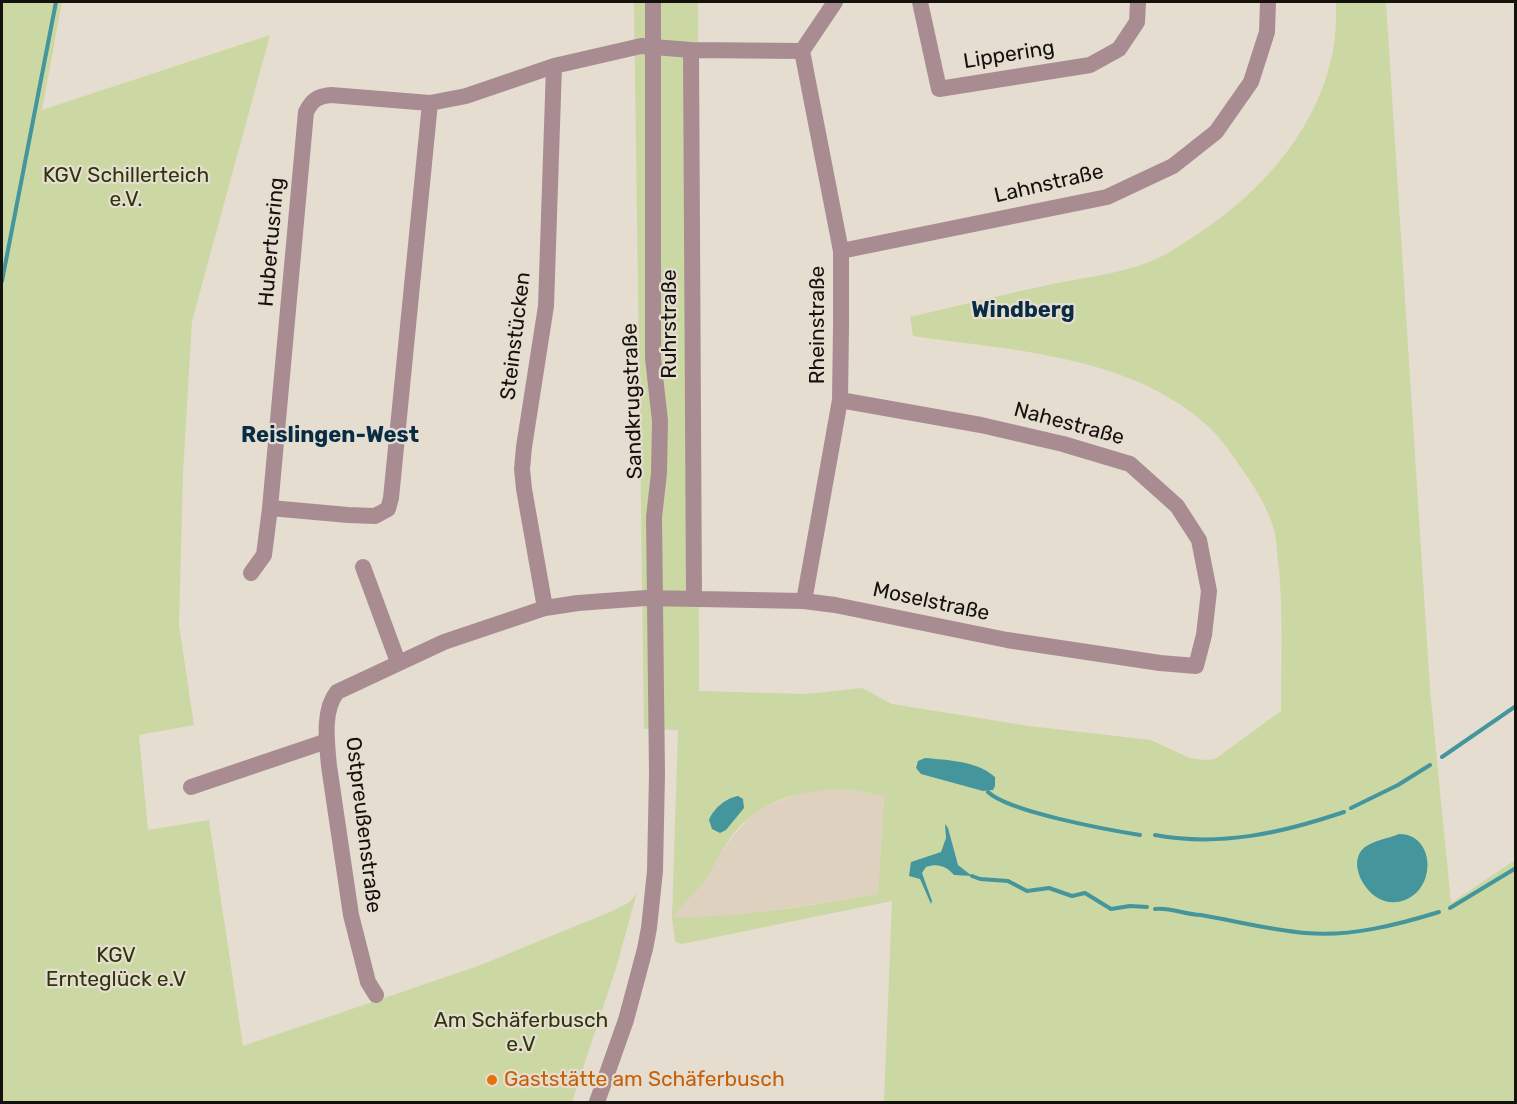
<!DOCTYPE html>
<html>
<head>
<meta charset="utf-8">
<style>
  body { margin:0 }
  #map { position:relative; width:1517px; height:1104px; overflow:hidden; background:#e6ddd1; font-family:Rubik,sans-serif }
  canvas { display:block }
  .frame { position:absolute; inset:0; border:3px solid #15120d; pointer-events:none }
</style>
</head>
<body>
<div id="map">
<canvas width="1517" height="1104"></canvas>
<div class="frame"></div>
</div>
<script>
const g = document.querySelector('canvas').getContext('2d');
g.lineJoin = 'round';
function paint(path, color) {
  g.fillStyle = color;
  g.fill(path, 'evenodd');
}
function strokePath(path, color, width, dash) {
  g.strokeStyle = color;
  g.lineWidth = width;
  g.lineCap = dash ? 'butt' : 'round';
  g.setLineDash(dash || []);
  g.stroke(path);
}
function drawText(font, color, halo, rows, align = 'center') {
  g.font = font + ' Rubik,sans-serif';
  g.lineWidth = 4.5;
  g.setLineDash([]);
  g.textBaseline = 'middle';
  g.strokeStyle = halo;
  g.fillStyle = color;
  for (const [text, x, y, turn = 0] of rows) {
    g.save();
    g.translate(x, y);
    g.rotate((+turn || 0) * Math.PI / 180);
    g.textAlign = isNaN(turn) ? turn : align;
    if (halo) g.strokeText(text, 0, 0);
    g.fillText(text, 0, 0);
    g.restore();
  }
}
const built = new Path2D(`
  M 824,790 L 852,790 L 884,796 L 878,894 L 749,914 L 702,918 L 672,917 L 686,899 L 704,881 L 725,846 L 753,813 L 770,804 L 803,793 Z`);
const green = new Path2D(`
  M 2,2 L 62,2 L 42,110 L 270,35 L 192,321 L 183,474 L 179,625 L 194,725 L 139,735 L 148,830 L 209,820 L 243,1046 L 478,966 L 610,912 L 630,902 L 637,892 L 617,965 L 572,1102 L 2,1102 Z
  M 634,2 L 698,2 L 699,691 L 806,694 L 862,688 L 892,704 L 1029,726 L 1151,740 L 1190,758 L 1205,760 L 1215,759 L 1281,711 C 1281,664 1283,616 1279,570 C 1277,556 1277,542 1274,529 C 1267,506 1253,484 1239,465 C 1231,453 1222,440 1211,429 C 1133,355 1014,351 913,336 L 910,317 C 958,306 1005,294 1053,284 C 1081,278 1110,275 1138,266 C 1157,260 1174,250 1190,239 C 1254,199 1313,137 1331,60 C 1336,41 1336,22 1336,2 L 1386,2 L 1430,689 L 1451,903 L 1515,860 L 1515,1102 L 884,1102 L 892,901 L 682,944 L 675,942 L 672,917 L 678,730 L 644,729 ZM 824,790 L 852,790 L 884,796 L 878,894 C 810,905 742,918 673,917 C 682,903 696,893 706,879 C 712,869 718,857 724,847 C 751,806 778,797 824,790 Z`);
const water = new Path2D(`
  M 925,758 C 947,760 978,761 995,777 L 995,786 L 993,790 L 983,791 L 921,774 L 916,768 L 918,761 Z
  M 738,796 L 743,799 L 744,808 L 726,830 L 720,833 L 712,829 L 709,820 C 713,809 726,798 738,796 Z
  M 945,824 L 948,828 L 958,865 L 972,876 L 954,875 C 946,866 938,863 926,867 L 922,873 L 932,901 L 931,904 L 920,879 L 909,876 L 911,862 L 941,852 L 946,838 Z
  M 1399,834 C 1435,834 1437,888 1405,900 C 1397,903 1389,903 1382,900 C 1365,894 1346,862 1365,847 C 1373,841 1389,838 1399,834 Z`);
const stream = new Path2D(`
  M 2,281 L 56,2
  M 1442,757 L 1516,706
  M 988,792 C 1009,812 1109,830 1140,835
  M 1351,808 L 1398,785 L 1430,765
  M 1155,835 C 1220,847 1282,833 1344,812
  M 972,876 L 980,879 L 1008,881 L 1027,891 L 1049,888 L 1072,896 L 1085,893 L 1111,909 L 1130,906 L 1147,907
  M 1450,908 L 1516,868
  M 1155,909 C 1171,907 1185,915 1201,915 C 1236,921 1271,930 1306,933 C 1350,937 1397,925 1439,912`);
const minor = new Path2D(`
  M 920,2 L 939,89 L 1090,65 L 1119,49 L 1137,22 L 1138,2
  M 691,50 L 694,599
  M 802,51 L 841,251 L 841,327 L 840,400 L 804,601
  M 430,103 L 391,498 L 388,509 L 375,516 L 348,515 L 270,508 L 306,112 C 312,100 318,96 331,95 L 430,103 L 466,96 L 554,66 L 641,46 L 691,50 L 802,51 L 835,2
  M 841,251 L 1107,197 L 1173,166 L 1216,132 L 1251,82 L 1267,32 L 1268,2
  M 363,567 L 398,662
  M 251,573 L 264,555 L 270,508
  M 545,608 L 524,489 L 522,469 L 524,447 L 546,306 L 554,66
  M 191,787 L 327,741
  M 376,995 L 368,982 L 351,915 L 329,766 C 327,743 322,711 337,692 L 444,642 L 545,608 L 578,603 L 646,598 L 804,601 L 835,605 L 1007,640 L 1160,663 L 1196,666 L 1204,635 L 1209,591 L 1199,540 L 1177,506 L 1130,464 L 1063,444 L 981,425 L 840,400
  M 597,1102 L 626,1020 L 645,949 L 649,928 L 655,871 L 657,774 L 654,517 L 659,473 L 660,421 L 653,358 L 653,2`);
const markers = [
  [492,1080,6,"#e8710a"]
];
const streetNames = [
  ["Lippering",1009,55,-9],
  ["Lahnstraße",1049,184,-13],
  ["Hubertusring",272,242,-85],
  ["Ruhrstraße",670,324,-90],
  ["Rheinstraße",818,325,-90],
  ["Steinstücken",516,336,-83],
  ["Sandkrugstraße",633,401,-92],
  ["Nahestraße",1069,424,15],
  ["Moselstraße",931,602,12],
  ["Ostpreußenstraße",363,825,83]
];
const parkNames = [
  ["KGV Schillerteich",126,176],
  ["e.V.",126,200],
  ["KGV",116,956],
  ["Ernteglück e.V",116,980],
  ["Am Schäferbusch",521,1021],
  ["e.V",521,1045]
];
const foodNames = [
  ["Gaststätte am Schäferbusch",504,1080]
];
const neighbourhoodNames = [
  ["Windberg",1023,311],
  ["Reislingen-West",330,436]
];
paint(built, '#dfd1bf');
paint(green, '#ccd8a4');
paint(water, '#44959c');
strokePath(stream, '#44959c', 4);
strokePath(minor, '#a98c92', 16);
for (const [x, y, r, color] of markers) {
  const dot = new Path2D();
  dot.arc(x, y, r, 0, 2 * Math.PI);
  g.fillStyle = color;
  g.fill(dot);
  strokePath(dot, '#e6ddd1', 2);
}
drawText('21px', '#15120d', '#e6ddd1', streetNames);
drawText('21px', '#2e3609', '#e6ddd1', parkNames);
drawText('21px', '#c56008', '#e6ddd1', foodNames, 'left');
drawText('bold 22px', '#082c44', '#e6ddd1', neighbourhoodNames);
</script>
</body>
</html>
